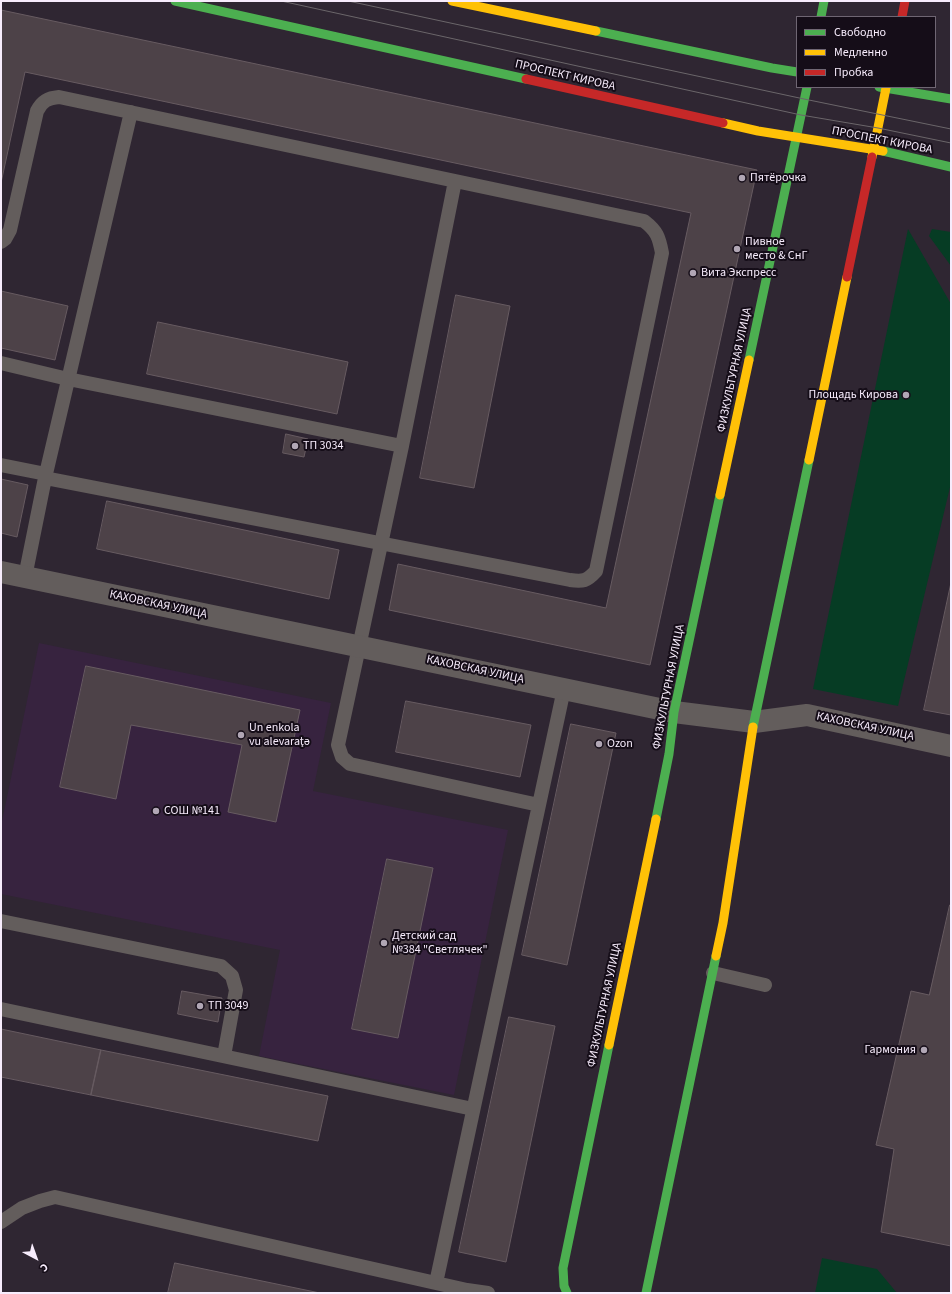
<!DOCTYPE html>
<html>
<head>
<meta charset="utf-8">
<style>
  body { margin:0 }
  #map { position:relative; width:952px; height:1294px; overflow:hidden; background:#2f2632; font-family:"Source Sans 3",sans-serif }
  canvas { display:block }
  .frame { position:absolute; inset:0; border:2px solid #f7ecfc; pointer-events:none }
  .legend { position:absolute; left:796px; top:16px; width:140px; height:72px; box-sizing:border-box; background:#150d18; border:1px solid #6f6673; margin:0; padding:5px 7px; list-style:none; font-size:12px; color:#f7ecfc }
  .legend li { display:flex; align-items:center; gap:8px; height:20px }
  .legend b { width:20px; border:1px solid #6f6673 }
  .north { position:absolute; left:16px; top:1238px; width:40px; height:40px; -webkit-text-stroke:3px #150d18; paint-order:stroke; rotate:139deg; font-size:11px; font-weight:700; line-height:16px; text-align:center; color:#f7ecfc }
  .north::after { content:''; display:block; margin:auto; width:14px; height:18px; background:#f7ecfc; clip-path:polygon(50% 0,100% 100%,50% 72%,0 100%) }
</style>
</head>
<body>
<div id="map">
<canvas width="952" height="1294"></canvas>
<div class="frame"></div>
<ul class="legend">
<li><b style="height:5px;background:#4caf50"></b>Свободно</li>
<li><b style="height:5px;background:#ffc107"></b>Медленно</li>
<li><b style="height:5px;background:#c62828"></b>Пробка</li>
</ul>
<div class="north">С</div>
</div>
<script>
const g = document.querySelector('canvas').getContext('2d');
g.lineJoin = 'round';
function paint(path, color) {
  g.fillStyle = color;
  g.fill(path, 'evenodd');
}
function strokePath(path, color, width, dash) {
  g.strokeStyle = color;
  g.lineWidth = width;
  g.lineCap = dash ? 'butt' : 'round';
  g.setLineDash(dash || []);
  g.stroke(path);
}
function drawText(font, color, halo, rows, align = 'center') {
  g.font = font + ' "Source Sans 3",sans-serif';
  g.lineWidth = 4;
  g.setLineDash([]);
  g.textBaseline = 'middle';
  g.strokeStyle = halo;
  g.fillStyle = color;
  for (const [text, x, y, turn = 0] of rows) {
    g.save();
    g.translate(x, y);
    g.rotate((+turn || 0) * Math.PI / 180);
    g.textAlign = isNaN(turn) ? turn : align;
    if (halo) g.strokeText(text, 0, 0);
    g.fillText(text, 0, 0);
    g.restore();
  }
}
const built = new Path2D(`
  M 39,643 L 331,703 L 313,791 L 508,830 L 454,1095 L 259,1056 L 280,950 L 1,894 L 1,826 Z`);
const green = new Path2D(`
  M 908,229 L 951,304 L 951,483 L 898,706 L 813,689 Z
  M 932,229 L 951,232 L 951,266 L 929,236 Z
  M 822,1258 L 877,1269 L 897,1293 L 815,1293 Z`);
const building = new Path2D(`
  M 1,10 L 757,170 L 650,665 L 389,610 L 398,564 L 606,608 L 691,213 L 25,72 L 1,183 Z
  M 1,291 L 68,306 L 55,360 L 1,348 Z
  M 456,295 L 510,306 L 474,488 L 420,478 Z
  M 158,322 L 348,362 L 337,414 L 147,374 Z
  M 286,434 L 308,439 L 304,457 L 283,453 Z
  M 1,479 L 28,485 L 17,537 L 1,533 Z
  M 107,501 L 339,550 L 329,599 L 97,549 Z
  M 951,583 L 951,715 L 924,710 Z
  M 86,666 L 300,710 L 276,822 L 228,812 L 242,745 L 131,725 L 116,799 L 60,787 Z
  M 406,701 L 531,725 L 520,777 L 396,752 Z
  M 571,724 L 616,733 L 567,965 L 522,955 Z
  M 387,859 L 433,868 L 398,1038 L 352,1029 Z
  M 950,905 L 951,905 L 951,1246 L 881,1232 L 894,1149 L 876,1145 L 911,991 L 929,995 Z
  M 182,991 L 222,998 L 218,1022 L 178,1014 Z
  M 509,1017 L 555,1026 L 506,1262 L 459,1252 Z
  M 1,1029 L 101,1050 L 91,1095 L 1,1077 Z
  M 101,1050 L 328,1096 L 318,1141 L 91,1095 Z
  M 175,1263 L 320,1293 L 168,1293 Z`);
const lane = new Path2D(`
  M 1,242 L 5,239 L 10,230 L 37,111 C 42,101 48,98 59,97 L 644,221 C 657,231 659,237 662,253 L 596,571 C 587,581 583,582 570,580 L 45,478 L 131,112
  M 1,363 L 68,379 L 402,446 L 338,745 L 342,757 L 350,764 L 539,805
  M 402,446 L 455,181
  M 1,465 L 46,474
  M 25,577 L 45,478
  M 1,921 L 221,966 L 232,976 L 236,990 L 224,1056
  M 713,973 L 765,985
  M 1,1009 L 473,1109
  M 1,1222 L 22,1208 L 40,1201 L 55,1197 L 467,1290
  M 436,1283 L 564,689
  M 466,1293 L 467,1290 L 488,1293`);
const street = new Path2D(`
  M 1,572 L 674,712 L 754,722 L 807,715 L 951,746`);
const fast = new Path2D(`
  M 175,1 L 526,79
  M 821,17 L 824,1
  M 596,31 L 772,68 L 797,72
  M 879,87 L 951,99
  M 883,151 L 951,167
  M 749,360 L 807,87
  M 753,727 L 809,460
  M 656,819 L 669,754 L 674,712 L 720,495
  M 567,1293 L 564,1286 L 563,1268 L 609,1045
  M 646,1293 L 716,956`);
const slow = new Path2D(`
  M 452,1 L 596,31
  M 723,123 L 758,131 L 883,151
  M 872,157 L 886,88
  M 809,460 L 847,277
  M 720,495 L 749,360
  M 716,956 L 723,923 L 753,727
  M 609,1045 L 656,819`);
const jam = new Path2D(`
  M 902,17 L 905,1
  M 526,79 L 723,123
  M 847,277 L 872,157`);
const tram = new Path2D(`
  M 281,1 L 801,115 L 878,128 L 951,143
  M 348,1 L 804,99 L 951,129`);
const markers = [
  [742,178,4,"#b1a7b5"],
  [737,249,4,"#b1a7b5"],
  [693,273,4,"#b1a7b5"],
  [906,395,4,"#b1a7b5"],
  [295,446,4,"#b1a7b5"],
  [241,735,4,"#b1a7b5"],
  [599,744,4,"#b1a7b5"],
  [156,811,4,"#b1a7b5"],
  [384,943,4,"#b1a7b5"],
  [200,1006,4,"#b1a7b5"],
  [924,1050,4,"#b1a7b5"]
];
const streetNames = [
  ["ПРОСПЕКТ КИРОВА",565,76,13],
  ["ПРОСПЕКТ КИРОВА",882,141,11],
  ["ФИЗКУЛЬТУРНАЯ УЛИЦА",735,370,-78],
  ["КАХОВСКАЯ УЛИЦА",158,605,12],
  ["КАХОВСКАЯ УЛИЦА",475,670,12],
  ["ФИЗКУЛЬТУРНАЯ УЛИЦА",669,687,-79],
  ["КАХОВСКАЯ УЛИЦА",865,727,12],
  ["ФИЗКУЛЬТУРНАЯ УЛИЦА",605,1005,-78]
];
const poiNames = [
  ["Пятёрочка",750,178],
  ["Пивное",745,242],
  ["место & СнГ",745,256],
  ["Вита Экспресс",701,273],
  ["Площадь Кирова",898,395,"right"],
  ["ТП 3034",303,446],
  ["Un enkola",249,728],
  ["vu alevaraţə",249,742],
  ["Ozon",607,744],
  ["СОШ №141",164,811],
  ["Детский сад",392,936],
  ["№384 \"Светлячек\"",392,950],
  ["ТП 3049",208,1006],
  ["Гармония",916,1050,"right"]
];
paint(built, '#37233f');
paint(green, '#063c24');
paint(building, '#4d4248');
strokePath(building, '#675b61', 1);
strokePath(lane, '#635d5c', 14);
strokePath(street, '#635d5c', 22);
strokePath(fast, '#4caf50', 9);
strokePath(slow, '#ffc107', 9);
strokePath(jam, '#c62828', 9);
strokePath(tram, '#6b666a', 1);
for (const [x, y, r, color] of markers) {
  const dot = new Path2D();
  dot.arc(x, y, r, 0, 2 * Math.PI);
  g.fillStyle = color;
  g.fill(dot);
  strokePath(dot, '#150d18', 1.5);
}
drawText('12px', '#f7ecfc', '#150d18', streetNames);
drawText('12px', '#f7ecfc', '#150d18', poiNames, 'left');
</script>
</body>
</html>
